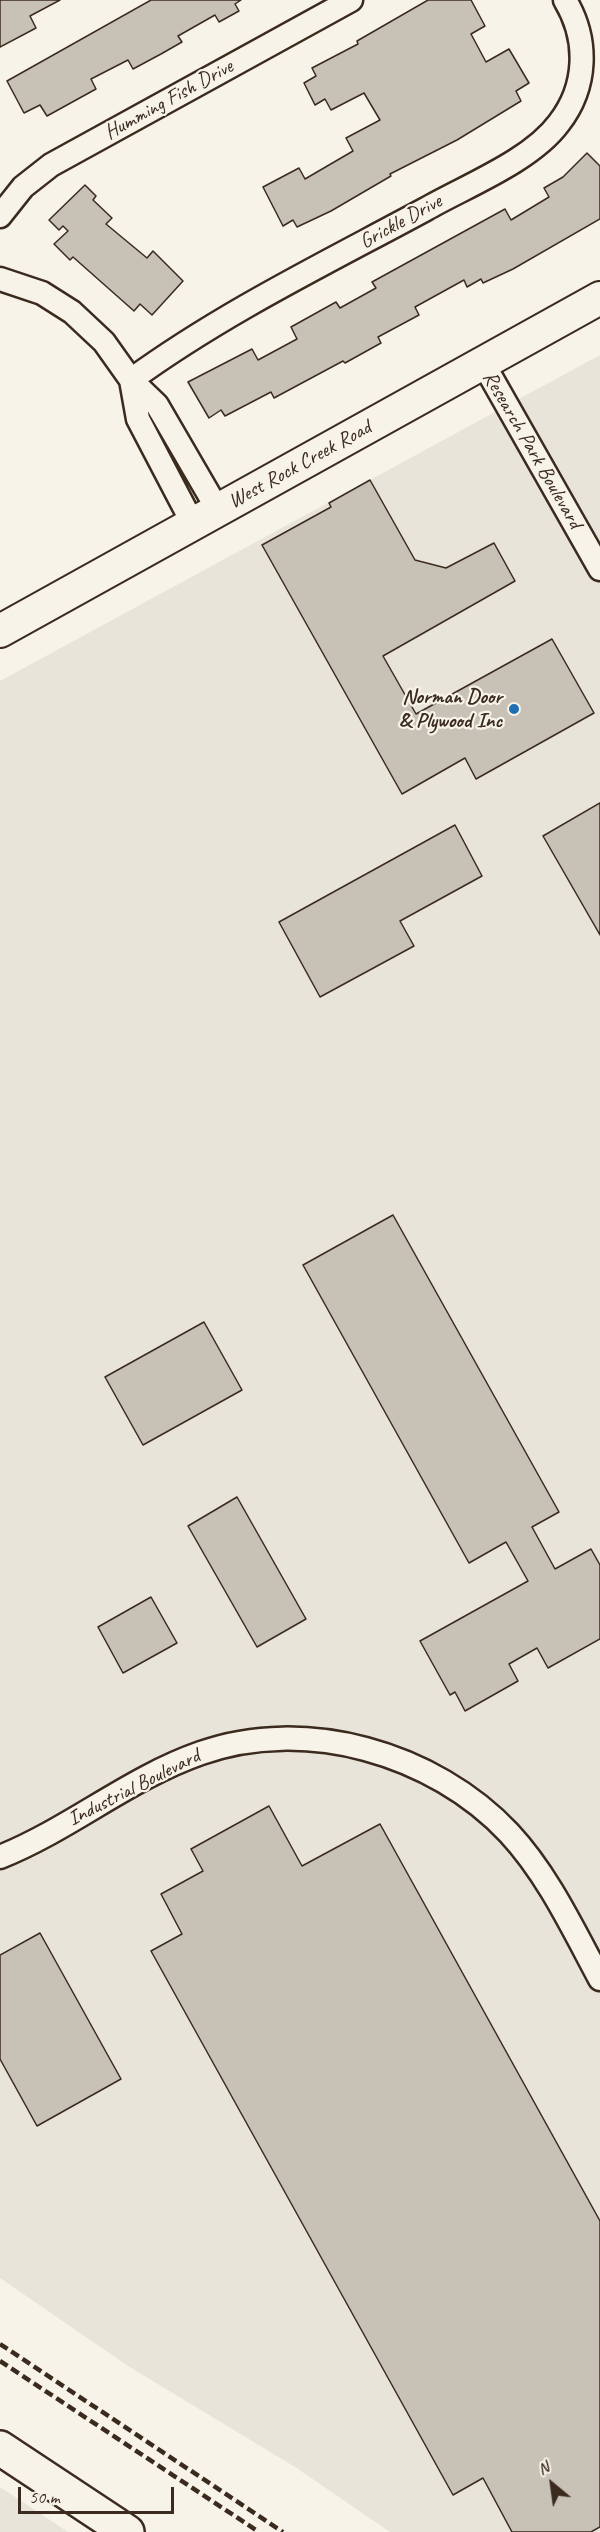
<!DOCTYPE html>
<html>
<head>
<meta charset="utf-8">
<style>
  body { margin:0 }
  #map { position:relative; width:600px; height:2532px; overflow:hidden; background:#f7f3e8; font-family:Caveat,sans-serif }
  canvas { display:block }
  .north { position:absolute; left:522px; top:2454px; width:60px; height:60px; -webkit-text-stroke:4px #f7f3e8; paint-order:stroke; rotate:331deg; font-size:16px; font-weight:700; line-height:24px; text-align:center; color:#3b2a1e }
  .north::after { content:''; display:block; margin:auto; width:21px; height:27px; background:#3b2a1e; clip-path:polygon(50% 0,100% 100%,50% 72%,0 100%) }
  .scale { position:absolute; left:18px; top:2487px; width:156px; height:27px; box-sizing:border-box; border:3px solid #3b2a1e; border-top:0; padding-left:8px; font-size:18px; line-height:21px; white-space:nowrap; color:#3b2a1e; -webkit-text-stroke:4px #f7f3e8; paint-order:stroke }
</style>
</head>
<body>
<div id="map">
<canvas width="600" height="2532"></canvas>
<div class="north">N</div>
<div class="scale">50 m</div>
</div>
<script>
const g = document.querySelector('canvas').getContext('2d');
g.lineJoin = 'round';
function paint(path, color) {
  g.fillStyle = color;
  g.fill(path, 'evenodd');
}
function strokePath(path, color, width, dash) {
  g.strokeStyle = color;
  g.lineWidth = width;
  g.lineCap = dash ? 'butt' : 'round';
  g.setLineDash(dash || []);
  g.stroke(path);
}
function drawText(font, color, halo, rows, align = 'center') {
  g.font = font + ' Caveat,sans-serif';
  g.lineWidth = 4.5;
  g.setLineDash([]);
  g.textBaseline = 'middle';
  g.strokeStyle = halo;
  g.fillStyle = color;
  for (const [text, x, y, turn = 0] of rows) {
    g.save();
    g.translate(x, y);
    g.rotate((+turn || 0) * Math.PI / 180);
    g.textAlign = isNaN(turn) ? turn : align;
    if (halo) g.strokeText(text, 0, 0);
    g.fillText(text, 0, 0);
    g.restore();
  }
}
const built = new Path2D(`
  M 600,355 L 600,2532 L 390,2532 L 295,2467 L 128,2366 L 0,2278 L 0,681 Z
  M 0,2487 L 68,2532 L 0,2532 Z`);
const building = new Path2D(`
  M 0,0 L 60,0 L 30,16 L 36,28 L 0,47 Z
  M 151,0 L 241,0 L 235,4 L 239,11 L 219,22 L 215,15 L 178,36 L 182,42 L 161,54 L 133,69 L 128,60 L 91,79 L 96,89 L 47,116 L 40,105 L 24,113 L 7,81 Z
  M 428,0 L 471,0 L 485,26 L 471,34 L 486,62 L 509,49 L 529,83 L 516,91 L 521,101 L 457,140 L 390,174 L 391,176 L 331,211 L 297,227 L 293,220 L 283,226 L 263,187 L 299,168 L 305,179 L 353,151 L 346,138 L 380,120 L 364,93 L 331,110 L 325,99 L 315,105 L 304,83 L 316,76 L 312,68 L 358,44 L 357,41 Z
  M 587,153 L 600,166 L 600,219 L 513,269 L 483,283 L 481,279 L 467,287 L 464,280 L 415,307 L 419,315 L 378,337 L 381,343 L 345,363 L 343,361 L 274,398 L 271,392 L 225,416 L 221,410 L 209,418 L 188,382 L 252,349 L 258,360 L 297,339 L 291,327 L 336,302 L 340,308 L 376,288 L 372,282 L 505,209 L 511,220 L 549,197 L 544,188 L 563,177 Z
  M 85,185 L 96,196 L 93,200 L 112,218 L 106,224 L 147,258 L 153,251 L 183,281 L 152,315 L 140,304 L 134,311 L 73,257 L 70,260 L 54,244 L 68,231 L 63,226 L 59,230 L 49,220 Z
  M 370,480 L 415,560 L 446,568 L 494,543 L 515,581 L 383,656 L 416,714 L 552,639 L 594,713 L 476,779 L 465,758 L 402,794 L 262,545 L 331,507 L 329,503 Z
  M 600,803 L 600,935 L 543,836 Z
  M 455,825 L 482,876 L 400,921 L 414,946 L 320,997 L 279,922 Z
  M 393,1215 L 559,1512 L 532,1527 L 555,1569 L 591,1549 L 600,1565 L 600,1639 L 548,1668 L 537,1648 L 509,1664 L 518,1681 L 465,1711 L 455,1692 L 450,1695 L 420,1641 L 528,1581 L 506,1542 L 469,1563 L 303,1265 Z
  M 204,1322 L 242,1390 L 143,1445 L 105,1377 Z
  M 237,1497 L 306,1619 L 257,1647 L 188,1526 Z
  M 151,1597 L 177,1643 L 123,1673 L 98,1627 Z
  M 269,1806 L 302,1866 L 380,1824 L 600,2221 L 600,2527 L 591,2532 L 512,2532 L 483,2478 L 453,2495 L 151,1951 L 182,1934 L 161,1894 L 203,1871 L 191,1849 Z
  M 40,1933 L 121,2079 L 37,2126 L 0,2059 L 0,1955 Z`);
const street = new Path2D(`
  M 0,216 L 23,187 L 51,165 L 351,0
  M 0,279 L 42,293 L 72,312 L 104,342 L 131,380 L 157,405 L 218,510
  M 483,363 L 600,569
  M 131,380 C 223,313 326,263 426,209 C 466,186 531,161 559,123 C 587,87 589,40 565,0
  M 131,380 L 138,419 L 193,524
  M 0,1857 C 70,1829 129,1778 201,1753 C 305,1716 434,1753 509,1833 C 548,1875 573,1929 600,1979`);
const secondary = new Path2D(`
  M 0,631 L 600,298`);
const primary = new Path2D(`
  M 0,2448 L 127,2532`);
const rail = new Path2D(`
  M 0,2344 L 283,2532
  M 0,2361 L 259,2532`);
const markers = [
  [514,709,6,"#1f6fb2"]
];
const streetNames = [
  ["Humming Fish Drive",169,100,-29],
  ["Grickle Drive",401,222,-29],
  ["Research Park Boulevard",532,450,60],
  ["West Rock Creek Road",300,465,-29],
  ["Industrial Boulevard",134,1788,-27]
];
const poiNames = [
  ["Norman Door",502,697],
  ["& Plywood Inc",502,721]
];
paint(built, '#e9e4d9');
paint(building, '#c8c1b6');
strokePath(building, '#3b2a1e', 1.5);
strokePath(street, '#3b2a1e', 27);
strokePath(secondary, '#3b2a1e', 36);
strokePath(primary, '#3b2a1e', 38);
strokePath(street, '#f7f3e8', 22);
strokePath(secondary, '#f7f3e8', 32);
strokePath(primary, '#f7f3e8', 33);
strokePath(rail, '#3b2a1e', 4.5, [9, 4.5]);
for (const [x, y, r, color] of markers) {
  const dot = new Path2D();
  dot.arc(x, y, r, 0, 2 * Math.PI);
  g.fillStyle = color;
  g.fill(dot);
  strokePath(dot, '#f7f3e8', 2);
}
drawText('21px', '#3b2a1e', '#f7f3e8', streetNames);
drawText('bold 21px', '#3b2a1e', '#f7f3e8', poiNames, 'right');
</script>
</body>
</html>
